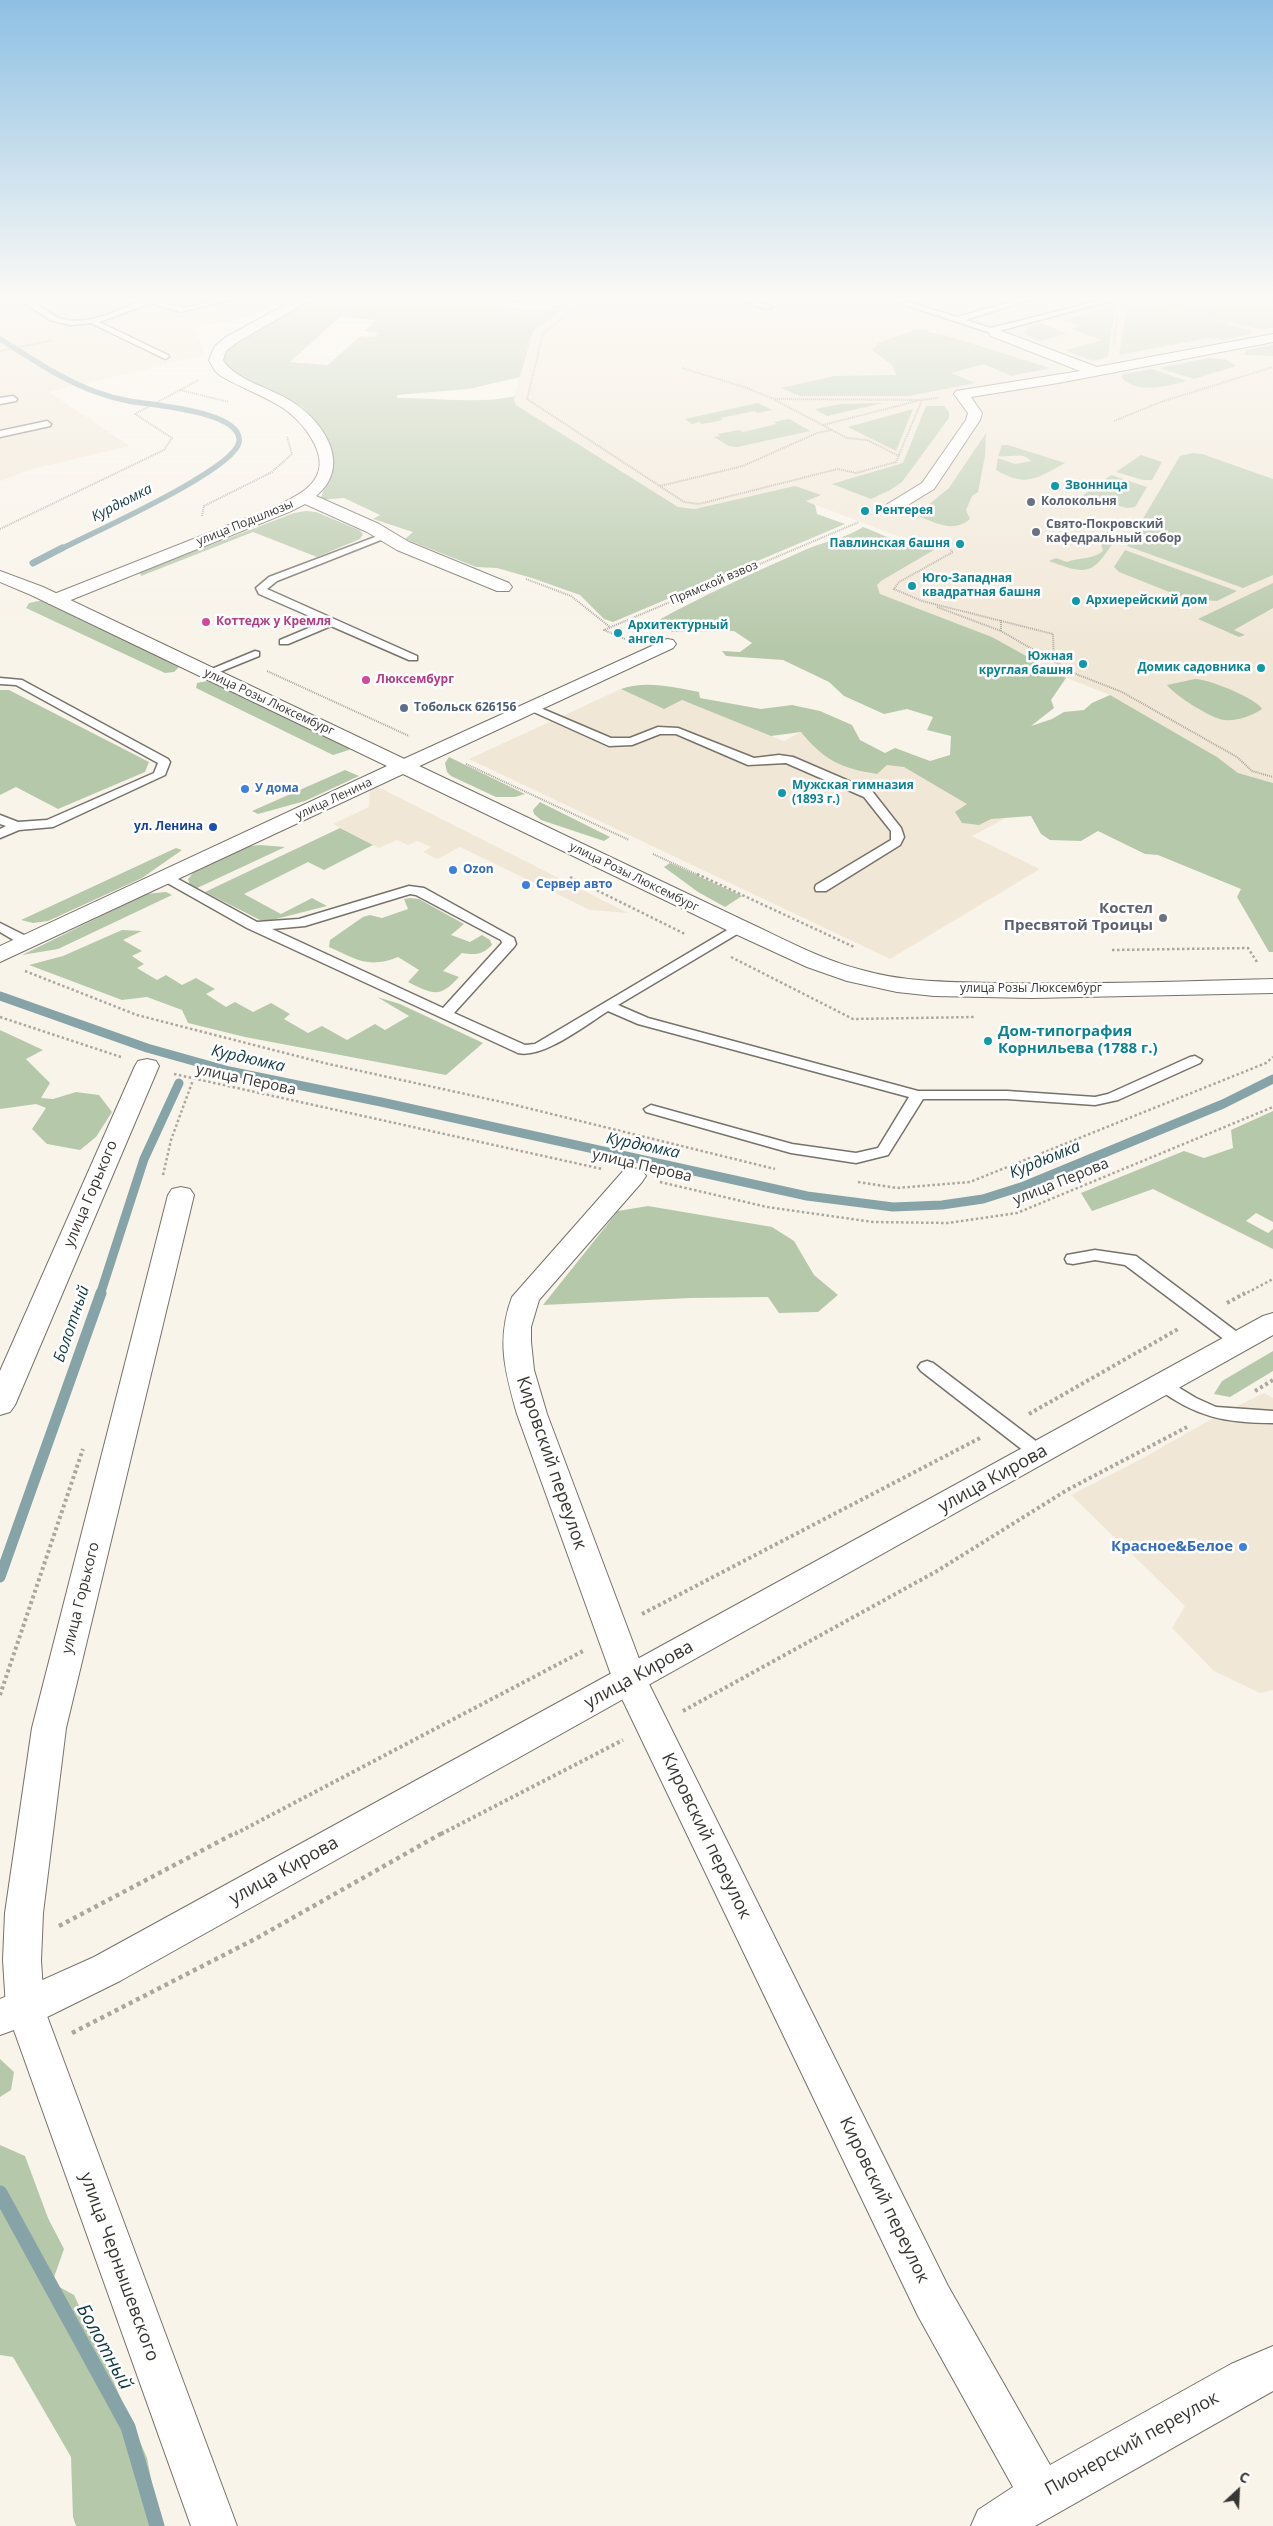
<!DOCTYPE html>
<html>
<head>
<meta charset="utf-8">
<style>
  body { margin:0 }
  #map { position:relative; width:1273px; height:2526px; overflow:hidden; background:#f9f4ea; font-family:"Open Sans",sans-serif }
  canvas { display:block }
  .north { position:absolute; left:1213px; top:2466px; width:50px; height:50px; -webkit-text-stroke:4px #fff; paint-order:stroke; rotate:25deg; font-size:14px; font-weight:700; line-height:20px; text-align:center; color:#383632 }
  .north::after { content:''; display:block; margin:auto; width:18px; height:22px; background:#383632; clip-path:polygon(50% 0,100% 100%,50% 72%,0 100%) }
</style>
</head>
<body>
<div id="map">
<canvas width="1273" height="2526"></canvas>
<div class="north">С</div>
</div>
<script>
const g = document.querySelector('canvas').getContext('2d');
g.lineJoin = 'round';
function paint(path, color) {
  g.fillStyle = color;
  g.fill(path, 'evenodd');
}
function strokePath(path, color, width, dash) {
  g.strokeStyle = color;
  g.lineWidth = width;
  g.lineCap = dash ? 'butt' : 'round';
  g.setLineDash(dash || []);
  g.stroke(path);
}
function drawText(font, color, halo, rows, align = 'center') {
  g.font = font + ' "Open Sans",sans-serif';
  g.lineWidth = 5;
  g.setLineDash([]);
  g.textBaseline = 'middle';
  g.strokeStyle = halo;
  g.fillStyle = color;
  for (const [text, x, y, turn = 0] of rows) {
    g.save();
    g.translate(x, y);
    g.rotate((+turn || 0) * Math.PI / 180);
    g.textAlign = isNaN(turn) ? turn : align;
    if (halo) g.strokeText(text, 0, 0);
    g.fillText(text, 0, 0);
    g.restore();
  }
}
const built = new Path2D(`
  M 0,296 L 294,296 L 250,317 L 194,327 L 206,355 L 49,392 L 130,446 L 28,470 L 0,481 Z
  M 583,296 L 1273,296 L 1273,783 L 1238,773 L 1217,757 L 1110,695 L 1059,675 L 992,637 L 880,594 L 877,585 L 881,581 L 934,550 L 930,543 L 911,541 L 805,501 L 820,495 L 695,509 L 678,507 L 516,405 L 513,400 L 533,331 Z
  M 621,689 L 664,709 L 682,700 L 784,741 L 801,732 L 870,761 L 895,748 L 1036,802 L 972,836 L 1040,869 L 890,959 L 469,759 Z
  M 376,787 L 380,788 L 628,913 L 590,910 L 460,847 L 437,859 L 423,852 L 431,847 L 417,841 L 408,845 L 397,840 L 379,848 L 333,824 L 369,807 L 370,789 Z
  M 1264,1393 L 1273,1398 L 1273,1690 L 1260,1693 L 1214,1671 L 1172,1628 L 1185,1606 L 1071,1495 L 1143,1458 L 1215,1417 Z`);
const green = new Path2D(`
  M 324,296 L 458,296 L 522,310 L 561,309 L 479,296 L 583,296 L 533,331 L 520,377 L 469,389 L 397,395 L 397,398 C 436,397 476,405 515,396 L 514,400 L 516,405 L 678,507 L 695,509 L 795,486 L 821,495 L 806,501 L 815,505 L 817,514 L 845,524 L 613,622 L 604,619 L 580,595 L 532,578 L 497,568 L 476,567 L 405,539 L 413,532 L 373,519 L 380,515 L 344,498 L 320,500 L 334,463 L 330,448 L 318,425 L 303,407 L 235,372 L 226,364 L 223,358 C 232,334 282,319 303,304 L 315,301 ZM 340,317 L 376,320 L 364,331 L 378,333 L 374,337 L 360,336 L 328,365 L 290,362 Z
  M 1148,296 L 1255,296 L 1136,299 Z
  M 1257,298 L 1273,302 L 1273,328 L 1263,330 L 1146,303 Z
  M 1115,305 L 1108,357 L 1093,361 L 1066,350 L 1102,340 L 1071,329 L 1079,326 L 1063,320 Z
  M 1140,305 L 1251,330 L 1251,334 L 1223,340 L 1208,338 L 1119,355 L 1127,308 Z
  M 1042,323 L 1067,334 L 1039,341 L 1024,334 L 1026,328 Z
  M 915,330 L 929,330 L 928,332 L 941,334 L 1050,368 L 1011,376 L 984,364 L 951,373 L 975,383 L 909,396 L 800,396 L 781,388 L 835,376 L 896,375 L 892,365 L 872,350 L 878,343 Z
  M 1273,345 L 1273,356 L 1244,355 L 1246,350 Z
  M 1208,358 L 1225,359 L 1236,366 L 1194,379 L 1159,368 Z
  M 1152,369 L 1187,381 C 1168,386 1137,395 1121,377 L 1124,374 Z
  M 758,403 L 772,410 L 758,413 L 754,411 L 720,418 L 723,420 L 702,424 L 699,422 L 692,424 L 685,419 Z
  M 883,403 L 827,416 L 815,409 L 841,404 Z
  M 926,406 L 944,406 L 949,412 L 949,418 L 902,482 L 890,490 L 871,499 L 832,484 L 903,463 Z
  M 913,409 L 896,451 L 848,427 Z
  M 789,419 L 810,431 L 737,447 L 729,446 L 714,437 L 720,436 L 718,434 L 739,430 L 743,432 L 777,424 L 774,422 Z
  M 986,433 L 985,456 L 978,492 L 972,496 L 966,510 L 970,519 C 953,534 934,522 916,515 L 949,488 Z
  M 1002,445 L 1008,445 L 1065,463 C 1037,478 1027,488 996,470 L 998,458 L 1015,464 L 1031,461 C 1023,451 1009,458 998,456 Z
  M 1193,453 L 1202,454 L 1273,479 L 1273,575 L 1243,588 L 1127,546 L 1180,456 Z
  M 1141,455 L 1162,462 L 1152,480 L 1143,480 L 1116,472 Z
  M 1111,475 L 1147,487 L 1135,507 L 1127,508 L 1082,496 Z
  M 306,511 L 316,512 L 359,530 L 363,534 L 360,539 L 317,557 L 253,532 L 141,576 L 140,572 L 294,513 Z
  M 863,527 C 880,533 909,550 923,541 L 936,546 L 934,550 L 881,581 L 877,585 L 880,594 L 992,637 L 1066,678 L 1051,700 L 1054,708 L 1031,726 L 1052,719 L 1064,712 L 1084,710 L 1092,703 L 1110,695 L 1217,757 L 1238,773 L 1273,783 L 1273,952 L 1269,952 L 1237,897 L 1241,889 L 1158,855 L 1145,854 L 1098,831 L 1081,841 L 1050,840 L 1041,834 L 1031,816 L 991,819 L 979,825 L 962,823 L 955,812 L 967,804 L 904,767 L 887,765 L 877,774 C 841,768 825,761 801,732 L 771,736 L 682,700 L 664,709 L 621,689 C 646,680 673,687 699,692 L 700,698 L 761,709 L 792,705 L 820,711 L 852,725 L 860,740 L 885,753 L 895,748 L 930,761 L 950,755 L 951,736 L 927,730 L 933,717 L 907,709 L 884,714 L 844,696 L 829,682 L 783,660 L 726,656 L 722,651 L 740,652 L 752,643 L 734,631 L 672,632 L 655,622 C 704,595 755,572 807,549 C 826,541 846,538 863,527 Z
  M 1107,532 L 1117,537 C 1093,573 1091,577 1049,561 L 1056,558 L 1067,562 C 1079,557 1093,560 1103,551 L 1101,544 L 1107,540 L 1097,537 Z
  M 1125,550 L 1237,591 L 1217,601 L 1187,599 L 1119,572 L 1114,567 Z
  M 1273,583 L 1273,608 L 1234,630 L 1245,635 L 1239,637 L 1198,619 Z
  M 43,600 L 181,665 L 174,672 L 165,673 L 26,608 L 29,603 Z
  M 1195,679 C 1206,678 1258,699 1262,709 C 1254,715 1235,722 1224,720 C 1212,719 1174,695 1167,685 Z
  M 212,680 L 351,746 L 349,750 L 333,755 L 196,688 L 197,683 Z
  M 0,690 L 9,690 L 149,762 L 145,772 L 58,809 L 16,787 L 0,795 Z
  M 449,757 L 525,794 L 515,797 L 496,797 L 451,776 L 447,772 L 445,763 Z
  M 345,770 L 359,776 L 305,801 L 258,814 L 252,811 Z
  M 540,802 L 610,837 L 604,841 L 541,820 L 534,814 L 533,810 Z
  M 340,828 L 373,845 L 324,870 L 308,862 L 244,894 L 281,914 L 312,898 L 327,906 L 272,920 L 260,920 L 205,892 Z
  M 260,845 L 285,847 L 195,889 L 190,885 L 188,879 L 193,873 L 249,846 Z
  M 176,848 L 182,850 L 142,878 L 48,921 L 33,923 L 21,920 Z
  M 670,863 L 742,896 L 725,907 L 698,892 L 664,867 Z
  M 166,892 L 172,895 L 58,949 L 22,955 L 146,894 Z
  M 410,898 L 419,899 L 464,924 L 451,935 L 470,942 L 482,935 L 490,940 L 492,945 C 482,955 476,955 462,953 L 443,971 L 459,977 C 439,999 433,994 408,982 L 419,970 L 398,957 C 368,969 356,959 329,947 L 330,940 L 363,917 L 370,915 L 382,918 L 408,909 L 404,899 Z
  M 122,930 L 142,931 L 123,940 L 142,951 L 132,956 L 144,964 L 137,968 L 157,980 L 166,975 L 182,985 L 196,978 L 215,989 L 206,994 L 226,1007 L 235,1002 L 253,1012 L 271,1003 L 290,1014 L 284,1019 L 308,1033 L 322,1026 L 347,1040 L 375,1024 L 385,1030 L 409,1016 L 377,997 L 400,1004 L 483,1043 L 446,1075 L 245,1037 L 188,1023 L 182,1010 L 147,997 L 122,1000 L 29,965 L 63,956 Z
  M 0,1030 L 43,1050 L 26,1059 L 50,1083 L 41,1098 L 53,1099 L 76,1092 L 99,1095 L 112,1112 L 96,1137 L 80,1150 L 47,1144 L 32,1129 L 46,1108 L 36,1104 L 0,1109 Z
  M 1273,1111 L 1273,1222 L 1256,1213 L 1246,1221 L 1268,1233 L 1273,1229 L 1273,1249 L 1153,1189 L 1092,1211 L 1081,1193 L 1184,1151 L 1204,1158 L 1233,1148 L 1231,1130 Z
  M 648,1206 L 772,1227 L 794,1241 L 814,1275 L 838,1295 L 818,1312 L 779,1313 L 768,1297 L 690,1298 L 543,1305 L 618,1211 Z
  M 1273,1351 L 1273,1371 L 1230,1397 L 1214,1394 L 1222,1381 Z
  M 0,2059 L 14,2072 L 11,2090 L 0,2097 Z
  M 0,2145 L 25,2156 L 48,2218 L 64,2249 L 52,2283 L 74,2295 L 97,2344 L 147,2458 L 160,2526 L 76,2526 L 73,2517 L 71,2457 L 13,2357 L 0,2355 Z`);
const streamFar4 = new Path2D(`
  M 0,339 C 31,358 62,380 96,392 C 107,396 118,399 129,401 C 150,405 244,411 239,442 C 235,470 89,534 59,550`);
const streamFar3 = new Path2D(`
  M 33,563 L 62,548`);
const streamFar2 = new Path2D(`
  M 0,996 L 147,1048 L 229,1071 L 381,1102 L 807,1196 L 893,1207 L 942,1205 L 983,1199 L 1024,1186 L 1223,1104 L 1273,1079
  M 100,1295 L 144,1159 L 179,1083`);
const streamFar1 = new Path2D(`
  M 0,1577 L 101,1293`);
const stream = new Path2D(`
  M 0,2193 L 128,2427 L 157,2526`);
const pathFar3 = new Path2D(`
  M 589,296 L 543,334 L 527,399 L 684,502 L 699,504 L 838,469 L 856,473 L 896,462 L 922,400
  M 1145,301 L 1267,296
  M 1144,304 L 1229,324
  M 1114,346 L 1117,318
  M 0,351 L 53,340
  M 682,368 L 744,387 L 774,399 L 922,400 L 938,398
  M 180,390 L 199,380
  M 775,400 L 847,438 L 867,440 L 899,456
  M 1114,421 L 1161,402 L 1273,367
  M 823,425 L 917,401
  M 660,486 L 743,466 L 817,433 L 832,430
  M 202,516 L 204,506 L 272,472 L 292,454 L 287,437
  M 0,529 L 164,450 L 172,438 L 135,414 L 180,390 L 229,402
  M 939,541 L 953,552 L 899,582 L 894,589 L 922,601 L 1053,634 L 1054,661 L 1076,674 L 1122,692 L 1237,757 L 1252,771 L 1273,777
  M 526,579 L 571,596 L 610,627
  M 937,607 L 1001,631 L 1053,661
  M 1001,620 L 1001,631
  M 625,639 L 604,630 L 859,522
  M 267,671 L 409,736
  M 466,764 L 629,840
  M 653,854 L 700,876`);
const pathFar2 = new Path2D(`
  M 697,874 L 854,947
  M 570,877 L 685,934
  M 1112,950 L 1248,948 L 1257,962
  M 731,957 L 853,1019 L 975,1017
  M 25,971 L 137,1015 L 324,1063 L 511,1104 L 775,1169
  M 0,1017 L 121,1057
  M 174,1074 L 602,1169
  M 163,1175 L 171,1140 L 193,1080
  M 660,1182 L 767,1207 L 873,1222 L 948,1223 L 1017,1213 L 1273,1107
  M 858,1182 L 897,1188 L 970,1182 L 1266,1063 L 1273,1057
  M 1243,1295 L 1273,1279`);
const pathFar1 = new Path2D(`
  M 1227,1303 L 1245,1293
  M 1255,1391 L 1273,1380
  M 1029,1414 L 1180,1328
  M 642,1614 L 980,1438
  M 0,1695 L 83,1449
  M 683,1711 L 937,1571 L 1067,1490 L 1187,1427
  M 235,1834 L 585,1650
  M 441,1834 L 623,1740`);
const path = new Path2D(`
  M 59,1926 L 237,1832
  M 72,2033 L 257,1938 L 444,1832`);
const lane = new Path2D(`
  M 14,296 C 30,294 44,312 59,318 C 88,328 119,309 146,299 L 143,296 C 156,296 168,307 181,307 C 200,309 222,293 244,296 L 181,312 L 151,303 L 99,322 L 168,355 L 169,357 L 165,359 L 91,323 L 70,325 L 50,320 Z
  M 731,296 L 741,296 L 772,307 L 765,309 Z
  M 878,296 L 888,296 L 957,317 L 1031,296 L 1042,296 L 965,320 L 991,328 L 1118,296 L 1129,296 L 991,333 Z
  M 13,396 L 17,399 L 16,401 L 0,404 L 0,398 Z
  M 47,421 L 51,424 L 50,426 L 0,437 L 0,431 Z
  M 383,534 L 391,536 L 277,581 L 267,589 L 417,656 L 417,660 L 409,660 L 331,626 L 288,644 L 280,644 L 280,640 L 323,622 L 259,594 L 256,588 L 269,577 Z
  M 255,651 L 259,652 L 259,656 L 212,675 L 208,676 L 202,673 Z
  M 0,678 L 22,680 L 168,759 L 170,762 L 165,775 L 53,827 L 19,830 L 0,838 L 0,829 L 6,826 L 0,824 L 0,815 L 18,822 L 47,820 L 154,773 L 158,763 L 16,685 L 0,684 Z
  M 531,704 L 611,738 L 630,738 L 658,727 L 678,728 L 754,758 L 779,755 L 793,757 L 872,791 L 901,828 L 904,837 L 900,845 L 826,891 L 816,891 L 815,888 L 816,885 L 891,840 L 891,831 L 864,797 L 786,763 L 748,765 L 676,734 L 660,734 L 632,745 L 609,746 L 527,709 L 525,707 Z
  M 167,873 L 257,922 L 299,919 L 409,886 L 424,888 L 514,938 L 516,944 L 514,947 L 454,1013 L 525,1045 L 535,1044 L 739,923 L 744,924 L 746,927 L 744,930 L 618,1005 L 648,1018 L 918,1091 L 1007,1091 L 1095,1097 L 1108,1094 L 1190,1057 L 1195,1056 L 1202,1060 L 1200,1063 L 1118,1100 L 1095,1105 L 1007,1099 L 923,1099 L 888,1155 L 856,1163 L 791,1153 L 646,1112 L 644,1109 L 651,1105 L 792,1144 L 856,1153 L 878,1148 L 909,1097 L 638,1024 L 608,1011 C 587,1024 543,1059 518,1053 L 247,928 L 162,880 L 161,877 ZM 410,894 L 416,895 L 501,940 L 502,943 L 443,1008 L 272,929 L 305,926 Z
  M 0,923 L 32,939 L 34,942 L 32,945 L 22,945 L 0,932 Z
  M 1095,1250 L 1136,1256 L 1245,1338 L 1247,1342 L 1245,1346 L 1233,1346 L 1125,1265 L 1095,1260 L 1073,1264 L 1067,1263 L 1065,1259 L 1067,1255 Z
  M 927,1361 L 933,1363 L 1045,1448 L 1048,1453 L 1045,1458 L 1039,1459 L 1033,1458 L 921,1371 L 918,1367 L 921,1363 Z
  M 1163,1378 L 1196,1398 L 1216,1407 L 1273,1411 L 1273,1423 C 1225,1423 1196,1417 1157,1388 L 1154,1384 L 1157,1380 Z`);
const street = new Path2D(`
  M 301,296 L 317,296 L 236,343 L 226,351 L 223,360 C 233,379 273,389 291,401 C 324,421 353,466 316,496 L 379,524 L 409,542 L 509,583 L 512,587 L 509,591 L 497,591 L 397,550 L 367,532 L 305,504 L 289,512 L 61,604 L 49,604 L 46,600 L 49,596 L 277,506 C 290,499 307,492 315,479 C 331,455 302,421 283,408 C 263,395 241,388 221,376 L 215,371 L 209,360 L 215,346 L 226,337 Z
  M 996,329 L 1097,367 L 1273,334 L 1273,342 L 1058,383 L 971,397 L 982,413 L 980,420 L 934,489 L 898,511 L 886,511 L 884,508 L 886,505 L 922,483 L 966,420 L 968,413 L 954,394 L 956,391 L 1080,371 L 991,336 L 989,333 L 991,330 Z
  M 667,639 L 673,640 L 676,644 L 673,648 L 411,770 L 404,772 L 397,770 L 394,766 L 397,762 Z
  M 147,1059 L 156,1061 L 159,1066 L 15,1405 L 10,1412 L 0,1415 L 0,1371 L 135,1066 L 138,1061 Z
  M 633,1168 L 642,1170 L 646,1176 L 642,1182 L 539,1300 L 531,1327 L 531,1342 L 534,1370 L 547,1414 L 647,1680 L 948,2286 L 1050,2465 L 1231,2364 L 1273,2346 L 1273,2391 L 1035,2526 L 971,2526 L 978,2510 L 1013,2487 L 918,2316 L 613,1680 L 517,1414 C 505,1371 496,1340 512,1297 L 624,1170 Z
  M 181,1187 L 190,1189 L 194,1195 L 66,1728 L 43,1913 L 41,1960 L 44,2008 L 237,2526 L 191,2526 L 6,2008 L 3,1960 L 5,1913 L 32,1728 L 168,1195 L 172,1189 Z`);
const secondary = new Path2D(`
  M 0,571 L 43,587 L 747,922 C 784,939 822,960 862,970 C 907,983 954,982 1001,983 C 1091,985 1182,981 1273,979 L 1273,993 L 1032,998 L 934,996 L 897,992 L 847,981 L 807,967 L 731,932 L 403,774 L 0,962 L 0,946 L 387,766 L 31,595 L 0,582 Z
  M 1273,1313 L 1273,1335 L 120,1981 L 39,2021 L 0,2035 L 0,1999 L 94,1957 L 1263,1316 Z`);
const markers = [
  [1055,486,5,"#0f9aa8"],
  [1031,502,5,"#6b7280"],
  [865,511,5,"#0f9aa8"],
  [1036,532,5,"#6b7280"],
  [960,544,5,"#0f9aa8"],
  [912,586,5,"#0f9aa8"],
  [1076,601,5,"#0f9aa8"],
  [206,622,5,"#d1479c"],
  [618,633,5,"#0f9aa8"],
  [1083,664,5,"#0f9aa8"],
  [1261,668,5,"#0f9aa8"],
  [366,680,5,"#d1479c"],
  [404,708,5,"#5c6f8a"],
  [245,789,5,"#3f7fe0"],
  [782,793,5,"#0f9aa8"],
  [213,827,5,"#1a4fb4"],
  [453,870,5,"#3f7fe0"],
  [526,885,5,"#3f7fe0"],
  [1163,918,5,"#6b7280"],
  [988,1041,5,"#0f9aa8"],
  [1243,1547,5,"#3f7fe0"]
];
const farCulturenames = [
  ["Звонница",1065,486],
  ["Рентерея",875,511],
  ["Павлинская башня",950,544,"right"],
  ["Юго-Западная",922,579],
  ["квадратная башня",922,593],
  ["Архиерейский дом",1086,601],
  ["Архитектурный",628,626],
  ["ангел",628,640],
  ["Южная",1073,657,"right"],
  ["круглая башня",1073,671,"right"],
  ["Домик садовника",1251,668,"right"],
  ["Мужская гимназия",792,786],
  ["(1893 г.)",792,800]
];
const farWorshipnames = [
  ["Колокольня",1041,502],
  ["Свято-Покровский",1046,525],
  ["кафедральный собор",1046,539]
];
const farStreetnames = [
  ["улица Подшлюзы",245,523,-22],
  ["Прямской взвоз",714,583,-23],
  ["улица Розы Люксембург",269,702,25],
  ["улица Ленина",334,799,-25],
  ["улица Розы Люксембург",634,877,26],
  ["улица Розы Люксембург",1031,989]
];
const farHotelnames = [
  ["Коттедж у Кремля",216,622],
  ["Люксембург",376,680]
];
const farServicenames = [
  ["Тобольск 626156",414,708]
];
const farShopnames = [
  ["У дома",255,789],
  ["Ozon",463,870],
  ["Сервер авто",536,885]
];
const farTransitnames = [
  ["ул. Ленина",203,827]
];
const farWaternames = [
  ["Курдюмка",122,503,-27]
];
const worshipNames = [
  ["Костел",1153,909],
  ["Пресвятой Троицы",1153,926]
];
const cultureNames = [
  ["Дом-типография",998,1032],
  ["Корнильева (1788 г.)",998,1049]
];
const streetNames = [
  ["улица Перова",246,1080,12],
  ["улица Перова",642,1166,13],
  ["улица Перова",1061,1182,-22],
  ["улица Горького",91,1194,-67],
  ["улица Горького",81,1598,-76]
];
const shopNames = [
  ["Красное&Белое",1233,1547]
];
const waterNames = [
  ["Курдюмка",248,1059,13],
  ["Курдюмка",643,1146,12],
  ["Курдюмка",1045,1160,-22],
  ["Болотный",72,1324,-71]
];
const nearStreetnames = [
  ["Кировский переулок",551,1463,71],
  ["улица Кирова",993,1479,-29],
  ["улица Кирова",639,1675,-29],
  ["Кировский переулок",706,1836,64],
  ["улица Кирова",284,1871,-29],
  ["Кировский переулок",884,2200,64],
  ["улица Чернышевского",119,2267,70],
  ["Пионерский переулок",1132,2444,-29]
];
const nearWaternames = [
  ["Болотный",104,2347,61]
];
paint(built, '#f1e7d7');
paint(green, '#b6c8aa');
strokePath(streamFar4, '#86a3a8', 5.5);
strokePath(streamFar3, '#86a3a8', 7);
strokePath(streamFar2, '#86a3a8', 9);
strokePath(streamFar1, '#86a3a8', 11);
strokePath(stream, '#86a3a8', 15);
strokePath(lane, '#77726a', 3);
strokePath(street, '#77726a', 2);
strokePath(secondary, '#77726a', 2);
strokePath(pathFar3, '#aba79f', 2, [1, 1]);
strokePath(pathFar2, '#aba79f', 2.5, [2.5, 2.5]);
strokePath(pathFar1, '#aba79f', 4, [3, 3]);
strokePath(path, '#aba79f', 4.5, [4, 4]);
paint(lane, '#fff');
paint(street, '#fff');
paint(secondary, '#fff');
const sky = g.createLinearGradient(0, 0, 0, 649);
sky.addColorStop(0, '#8ec0e3');
sky.addColorStop(0.46, '#fcfaf6');
sky.addColorStop(1, '#fcfaf600');
g.fillStyle = sky;
g.fillRect(0, 0, 1273, 649);
for (const [x, y, r, color] of markers) {
  const dot = new Path2D();
  dot.arc(x, y, r, 0, 2 * Math.PI);
  g.fillStyle = color;
  g.fill(dot);
  strokePath(dot, '#fff', 2);
}
drawText('bold 12px', '#0d838f', '#fff', farCulturenames, 'left');
drawText('bold 12px', '#5b616d', '#fff', farWorshipnames, 'left');
drawText('12px', '#383632', '#fff', farStreetnames);
drawText('bold 12px', '#b23c85', '#fff', farHotelnames, 'left');
drawText('bold 12px', '#4e5e75', '#fff', farServicenames, 'left');
drawText('bold 12px', '#366cbe', '#fff', farShopnames, 'left');
drawText('bold 12px', '#164399', '#fff', farTransitnames, 'right');
drawText('italic 14px', '#113941', '#fff', farWaternames);
drawText('bold 15px', '#5b616d', '#fff', worshipNames, 'right');
drawText('bold 15px', '#0d838f', '#fff', cultureNames, 'left');
drawText('15px', '#383632', '#fff', streetNames);
drawText('bold 15px', '#366cbe', '#fff', shopNames, 'right');
drawText('italic 16px', '#113941', '#fff', waterNames);
drawText('18px', '#383632', '#fff', nearStreetnames);
drawText('italic 19px', '#113941', '#fff', nearWaternames);
</script>
</body>
</html>
